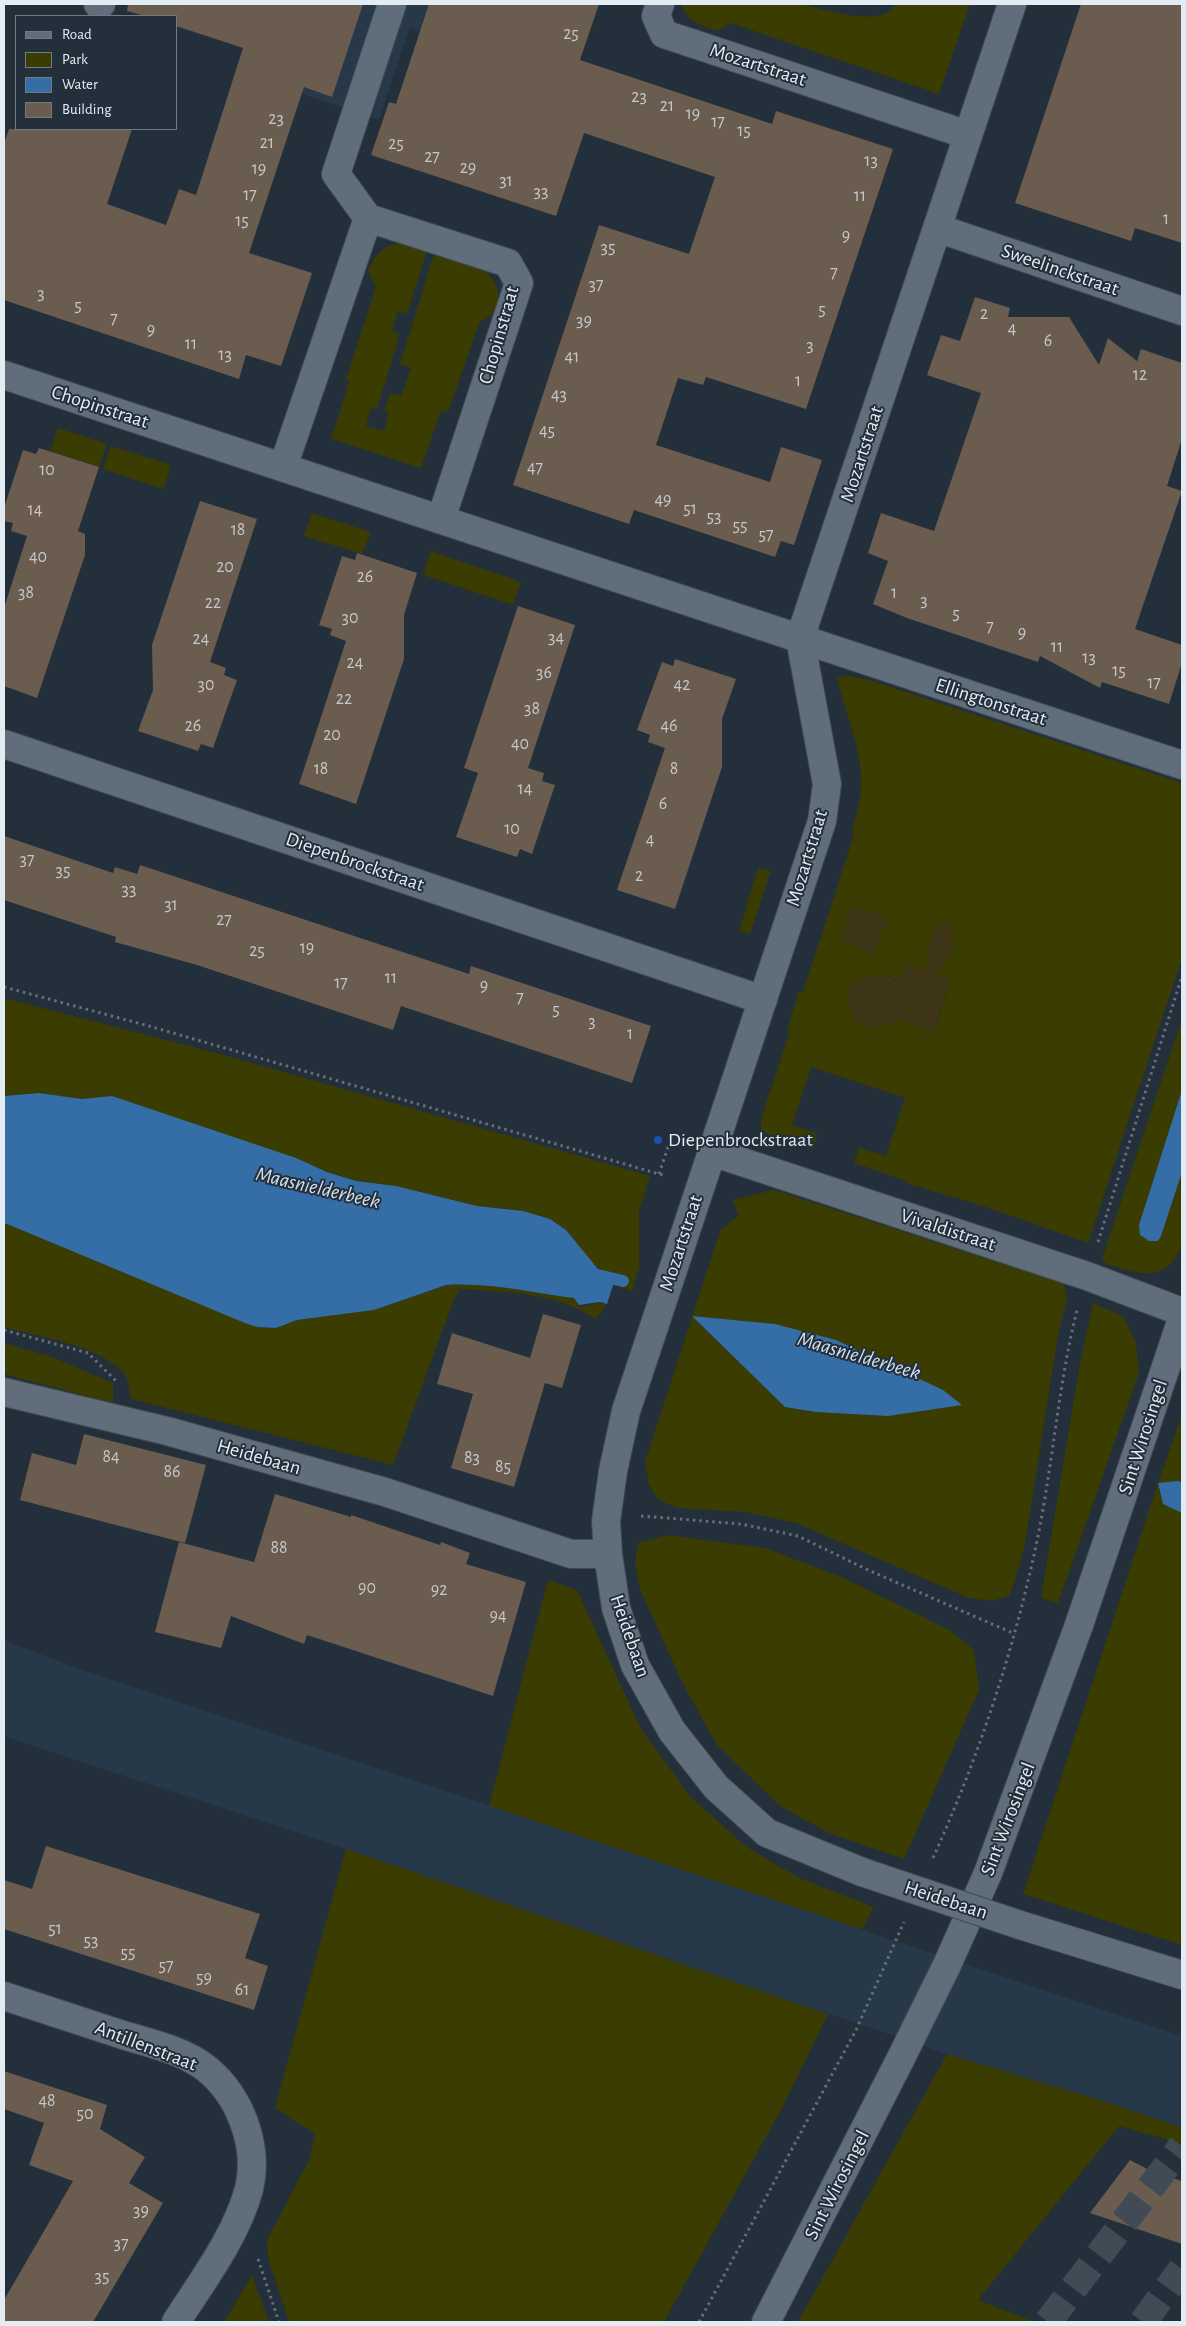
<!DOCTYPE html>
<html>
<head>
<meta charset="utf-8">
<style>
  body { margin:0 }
  #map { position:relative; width:1186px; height:2326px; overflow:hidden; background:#232f3a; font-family:"Alegreya Sans",sans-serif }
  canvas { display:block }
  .frame { position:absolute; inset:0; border:5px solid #e3ecf3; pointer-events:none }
  .legend { position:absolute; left:15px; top:15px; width:162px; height:115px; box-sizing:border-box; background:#232f3a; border:1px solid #707b84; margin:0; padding:6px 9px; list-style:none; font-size:15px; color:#e3ecf3 }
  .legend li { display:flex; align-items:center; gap:10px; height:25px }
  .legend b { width:25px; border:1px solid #707b84 }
</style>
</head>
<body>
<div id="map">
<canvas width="1186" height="2326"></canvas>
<div class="frame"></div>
<ul class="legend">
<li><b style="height:6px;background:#606e7b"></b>Road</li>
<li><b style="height:14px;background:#3a3c02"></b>Park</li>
<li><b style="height:14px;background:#356da7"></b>Water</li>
<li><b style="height:14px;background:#6b5c50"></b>Building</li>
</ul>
</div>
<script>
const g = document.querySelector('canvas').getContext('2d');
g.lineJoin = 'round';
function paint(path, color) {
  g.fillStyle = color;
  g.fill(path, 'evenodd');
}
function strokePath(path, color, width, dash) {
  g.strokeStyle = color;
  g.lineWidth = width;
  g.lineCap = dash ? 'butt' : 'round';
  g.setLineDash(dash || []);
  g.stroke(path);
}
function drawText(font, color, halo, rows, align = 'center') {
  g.font = font + ' "Alegreya Sans",sans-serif';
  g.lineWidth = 4;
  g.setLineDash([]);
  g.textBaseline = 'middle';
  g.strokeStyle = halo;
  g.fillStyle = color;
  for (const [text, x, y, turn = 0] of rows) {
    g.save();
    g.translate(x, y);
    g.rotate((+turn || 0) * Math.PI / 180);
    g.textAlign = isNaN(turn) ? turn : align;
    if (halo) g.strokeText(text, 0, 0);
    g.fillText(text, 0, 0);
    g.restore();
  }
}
const built = new Path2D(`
  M 315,4 L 465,4 L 452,42 L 410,27 L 379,120 L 286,88 Z
  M 4,1640 L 74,1667 L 1182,2036 L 1182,2128 L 1112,2104 L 947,2054 L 346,1849 L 4,1736 Z`);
const green = new Path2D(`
  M 681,4 C 710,4 738,4 766,4 C 777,4 791,2 801,4 C 821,8 883,30 896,4 L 970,4 L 939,94 L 731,23 L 717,31 C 700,25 687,21 681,4 Z
  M 404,242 L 428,248 L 407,314 L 398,311 L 392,331 L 400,334 L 377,409 L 371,408 L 366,426 L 384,431 L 389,413 L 384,411 L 390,393 L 401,396 L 411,368 L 400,364 L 435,251 C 464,260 513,271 494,313 L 479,323 L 448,413 L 441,411 L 421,468 L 331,439 L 349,382 L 346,380 L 376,286 L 368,271 C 377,251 383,246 404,242 Z
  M 58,428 L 107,444 L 99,467 L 50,451 Z
  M 111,446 L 171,465 L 163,489 L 103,469 Z
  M 312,513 L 371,532 L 362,554 L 304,536 Z
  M 431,551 L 521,582 L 513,605 L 423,575 Z
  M 845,675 L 869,680 L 1182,783 L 1182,958 L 1088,1243 L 986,1207 L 906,1183 L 907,1181 L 854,1163 L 859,1148 L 886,1156 L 905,1098 L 811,1067 L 792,1125 L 818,1134 L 813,1149 L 767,1134 L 761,1128 L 761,1119 L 790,1031 L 787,1030 L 799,992 L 803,992 L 854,835 L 851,834 C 856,816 862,799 861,780 C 861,749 845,710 837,679 ZM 927,950 L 936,968 L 934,973 L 951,979 L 934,1031 L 896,1019 L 871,1028 L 858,1022 L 853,1017 L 889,975 L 898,982 L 927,971 Z
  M 758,868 L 771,871 L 750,934 L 739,931 Z
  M 4,998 L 220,1054 L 650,1176 L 639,1211 L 639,1267 L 632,1291 L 615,1286 L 617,1280 L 608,1278 L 595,1264 L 593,1265 L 566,1230 L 550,1219 L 509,1209 L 477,1206 L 396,1186 L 356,1181 L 112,1096 L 82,1099 L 39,1093 L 4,1096 Z
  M 1182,1019 L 1182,1090 L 1139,1225 L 1158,1241 L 1182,1172 L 1182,1244 C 1168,1285 1138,1274 1107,1264 L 1103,1261 L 1103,1256 Z
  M 774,1190 L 1064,1284 L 1067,1299 L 1058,1335 L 1024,1550 L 1010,1595 L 992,1601 L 969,1598 L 796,1523 L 745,1512 L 677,1508 L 659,1500 L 649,1485 L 645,1462 L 720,1231 L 739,1215 L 732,1200 ZM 692,1316 L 775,1324 L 888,1416 L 816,1412 L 785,1407 Z
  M 4,1224 L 7,1224 L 257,1327 L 276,1328 L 297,1320 L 374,1310 L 447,1285 C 489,1282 532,1293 574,1298 L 579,1307 L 599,1303 L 607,1305 L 595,1319 C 557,1292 505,1292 460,1289 L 454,1299 L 393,1465 L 131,1399 C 129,1391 129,1379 123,1372 C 99,1346 38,1336 4,1327 Z
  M 1093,1303 L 1123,1316 L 1136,1343 L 1139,1373 L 1058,1603 L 1041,1598 L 1079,1368 Z
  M 4,1343 L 52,1357 L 113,1383 L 113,1403 L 4,1374 Z
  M 1182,1415 L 1182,1482 L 1158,1484 L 1163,1504 L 1182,1513 L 1182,1945 L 1023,1894 L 1158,1483 Z
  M 667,1535 L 765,1548 L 844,1578 L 951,1631 L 974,1650 L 979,1690 L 904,1859 L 829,1833 L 780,1806 L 716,1744 L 681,1680 L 640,1589 L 635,1564 L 638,1543 Z
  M 548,1580 L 577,1590 L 641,1729 L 690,1796 L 744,1845 L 771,1862 L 802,1879 L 874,1907 L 862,1929 L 489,1806 Z
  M 346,1849 L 828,2014 L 784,2104 L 664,2322 L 289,2322 L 268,2258 L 267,2240 L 309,2160 L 315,2134 L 275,2108 Z
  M 947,2054 L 1112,2104 L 1182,2128 L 1182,2144 L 1119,2126 L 978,2300 L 1035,2322 L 798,2322 Z
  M 252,2275 L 269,2322 L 224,2322 Z`);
const sand = new Path2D(`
  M 854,905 L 888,919 L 872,955 L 839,939 Z
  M 944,923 L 952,926 C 954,947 954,953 940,969 L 936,968 L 934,973 L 951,979 L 933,1032 L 896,1019 C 855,1051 827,984 869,976 C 882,974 887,974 898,982 L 906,963 L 927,971 L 927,950 L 934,929 Z`);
const water = new Path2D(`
  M 1182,1090 L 1182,1172 L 1161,1236 L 1158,1241 L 1149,1241 L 1140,1235 L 1139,1225 Z
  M 39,1093 L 82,1099 L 112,1096 L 296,1158 L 327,1172 L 356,1181 L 396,1186 L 477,1206 L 523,1211 L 550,1219 L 566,1230 L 607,1280 L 614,1282 L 607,1304 L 600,1302 L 579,1305 L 574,1298 C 532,1293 489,1282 446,1285 L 374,1310 L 297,1320 L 276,1328 L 257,1327 L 245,1323 L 7,1224 L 4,1224 L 4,1096 Z
  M 692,1316 L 775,1324 L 836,1340 L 943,1390 L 962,1405 L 888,1416 L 816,1412 L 785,1407 Z
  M 1177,1481 L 1182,1482 L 1182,1513 L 1163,1504 L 1158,1483 Z`);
const stream = new Path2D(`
  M 589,1273 L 623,1281`);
const building = new Path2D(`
  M 128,4 L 363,4 L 332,97 L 304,87 L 249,253 L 312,273 L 281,366 L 246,355 L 239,379 L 4,300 L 4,144 L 9,129 L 132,129 L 107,204 L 166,225 L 179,189 L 196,195 L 243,48 L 176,26 L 176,16 L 145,16 L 127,11 Z
  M 429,4 L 599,4 L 580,60 L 772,124 L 776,111 L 893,149 L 806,409 L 706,377 L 703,385 L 678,378 L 656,445 L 770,482 L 781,447 L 822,460 L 794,545 L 781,541 L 775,557 L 634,510 L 629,524 L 513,485 L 599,225 L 689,254 L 715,177 L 584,133 L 556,216 L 371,155 L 389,102 L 396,104 Z
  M 1081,4 L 1182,4 L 1182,243 L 1135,228 L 1131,241 L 1015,203 Z
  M 975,297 L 1010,308 L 1008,317 L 1069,317 L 1099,365 L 1108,338 L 1137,361 L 1141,349 L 1182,363 L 1182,439 L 1167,486 L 1182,491 L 1135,629 L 1182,645 L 1182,663 L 1169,704 L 1102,682 L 1100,688 L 1040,656 L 1038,662 L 907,618 L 873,604 L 888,561 L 868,553 L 881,513 L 934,531 L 981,393 L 927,375 L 941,335 L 960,341 Z
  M 39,448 L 99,467 L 78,531 L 85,534 L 85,555 L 37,698 L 4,686 L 4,608 L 27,536 L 11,531 L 13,523 L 4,521 L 4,508 L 23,450 L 36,454 Z
  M 200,501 L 257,519 L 210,662 L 226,668 L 224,675 L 237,680 L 213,748 L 201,744 L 198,751 L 138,731 L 153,690 L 152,645 Z
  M 357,553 L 417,573 L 404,615 L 404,659 L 356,804 L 299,784 L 346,641 L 330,635 L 332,629 L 319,625 L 342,556 L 355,560 Z
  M 518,606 L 575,625 L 528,768 L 544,773 L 542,781 L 555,785 L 532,854 L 520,849 L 517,857 L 456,837 L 478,773 L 464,768 Z
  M 675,659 L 736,679 L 722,719 L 722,767 L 675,909 L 617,890 L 665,748 L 648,742 L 650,735 L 637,730 L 662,662 L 673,666 Z
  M 4,836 L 113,873 L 115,867 L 137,874 L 140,865 L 469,974 L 471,966 L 651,1026 L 632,1083 L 401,1006 L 393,1030 L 197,965 L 115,942 L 116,937 L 4,900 Z
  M 543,1314 L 581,1325 L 562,1388 L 545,1383 L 514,1487 L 451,1468 L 473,1394 L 437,1384 L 452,1333 L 530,1358 Z
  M 84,1434 L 206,1465 L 185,1543 L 20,1500 L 32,1453 L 76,1465 Z
  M 275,1494 L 351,1517 L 351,1515 L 440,1545 L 441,1542 L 470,1553 L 466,1564 L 526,1582 L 493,1696 L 307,1635 L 304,1644 L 231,1616 L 221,1648 L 155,1632 L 179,1542 L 254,1562 Z
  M 46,1846 L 260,1914 L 245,1958 L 268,1966 L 254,2010 L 4,1929 L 4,1880 L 32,1889 Z
  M 4,2071 L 107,2105 L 100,2129 L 145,2157 L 129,2183 L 163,2203 L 93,2322 L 4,2322 L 4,2300 L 73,2181 L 29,2165 L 44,2123 L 4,2109 Z
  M 1130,2160 L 1149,2170 L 1182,2181 L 1182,2244 L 1090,2213 Z`);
const highwayTunnel = new Path2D(`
  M 1048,2322 L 1182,2146
  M 1143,2322 L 1182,2269`);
const path = new Path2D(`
  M 4,987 L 149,1026 L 666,1176
  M 659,1174 L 669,1144
  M 1098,1242 L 1182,976
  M 4,1330 L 88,1353 L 116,1381
  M 641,1516 L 741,1524 L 798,1536 L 868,1570 L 1015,1634
  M 933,1858 C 979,1756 1014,1650 1037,1541 C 1053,1464 1058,1386 1077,1310
  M 258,2259 L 279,2322
  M 699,2322 L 857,2028 L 904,1922`);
const minor = new Path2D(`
  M 98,4 L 101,4
  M 660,4 L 656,16 L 664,34 L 968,135
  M 368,218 L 508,263 L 519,283 L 441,519
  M 937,228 L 1182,311
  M 4,375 L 1182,765
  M 283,467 L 368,218 L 336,174 L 392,4
  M 4,744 L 763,1000
  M 712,1152 L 1087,1276 L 1182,1312
  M 4,1392 L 167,1431 L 385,1492 L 571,1554 L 608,1554
  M 862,1872 L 767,1833 L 716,1787 L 672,1731 L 635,1665 L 616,1608 L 608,1554 L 606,1521 L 613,1471 L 626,1411 L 822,821 L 827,784 L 800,638 L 1012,4
  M 1020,1925 L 1182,1975
  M 4,1996 C 44,2009 83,2022 123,2035 C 150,2043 185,2051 207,2069 C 241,2097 259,2147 249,2189 C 236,2237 202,2281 176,2322
  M 766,2322 L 901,2058 L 947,1965 L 988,1873 L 1079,1625 L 1182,1319`);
const minorBridge = new Path2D(`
  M 862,1872 L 1020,1925`);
const markers = [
  [658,1140,5,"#1a4fb4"]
];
const numberNames = [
  ["25",571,34],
  ["23",639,97],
  ["21",667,106],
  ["19",693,114],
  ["23",276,119],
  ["17",718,122],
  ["15",744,131],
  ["21",267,143],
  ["25",396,144],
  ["27",432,157],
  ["13",871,161],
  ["29",468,168],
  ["19",259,169],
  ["31",506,181],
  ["33",541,192],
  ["17",250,195],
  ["11",860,196],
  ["1",1166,219],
  ["15",242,221],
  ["9",846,236],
  ["35",608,248],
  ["7",834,273],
  ["37",596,285],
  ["3",41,294],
  ["5",78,306],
  ["5",822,310],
  ["2",984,314],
  ["7",114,319],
  ["39",584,321],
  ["4",1012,329],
  ["9",151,330],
  ["6",1048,341],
  ["11",191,344],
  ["3",810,346],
  ["13",225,355],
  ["41",572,357],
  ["12",1140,375],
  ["1",798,381],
  ["43",559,395],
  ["45",547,431],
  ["47",535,468],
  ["10",47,470],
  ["49",663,500],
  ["51",690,509],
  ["14",35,510],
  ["53",714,517],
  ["55",740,526],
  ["18",238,530],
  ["57",766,535],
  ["40",38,557],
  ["20",225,567],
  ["26",365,577],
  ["38",26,593],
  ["1",894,593],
  ["3",924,601],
  ["22",213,603],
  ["5",956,614],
  ["30",350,618],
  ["7",990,627],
  ["9",1022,633],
  ["34",556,638],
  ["24",201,639],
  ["11",1057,647],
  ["13",1089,658],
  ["24",355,663],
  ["15",1119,671],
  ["36",544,673],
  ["17",1154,683],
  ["30",206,685],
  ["42",682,685],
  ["22",344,699],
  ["38",532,709],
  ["26",193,726],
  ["46",669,726],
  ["20",332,735],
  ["40",520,744],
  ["18",321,769],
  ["8",674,769],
  ["14",525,789],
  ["6",663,804],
  ["10",512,829],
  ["4",650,840],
  ["37",27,860],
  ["35",63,871],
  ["2",639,876],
  ["33",129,890],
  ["31",171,905],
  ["27",224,920],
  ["19",307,948],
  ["25",257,951],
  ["11",391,978],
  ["17",341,983],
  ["9",484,986],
  ["7",520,998],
  ["5",556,1010],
  ["3",592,1022],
  ["1",630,1034],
  ["84",111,1457],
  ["83",472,1458],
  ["85",503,1467],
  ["86",172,1472],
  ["88",279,1548],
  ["90",367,1588],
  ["92",439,1590],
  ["94",498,1616],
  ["51",55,1929],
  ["53",91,1941],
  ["55",128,1953],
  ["57",166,1966],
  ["59",204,1978],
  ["61",242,1990],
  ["48",47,2101],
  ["50",85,2114],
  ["39",141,2211],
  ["37",121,2244],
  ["35",102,2277]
];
const streetNames = [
  ["Mozartstraat",758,65,18],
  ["Sweelinckstraat",1060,270,19],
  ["Chopinstraat",499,335,-74],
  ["Chopinstraat",100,407,18],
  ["Mozartstraat",862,454,-72],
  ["Ellingtonstraat",991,702,18],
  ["Mozartstraat",807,858,-73],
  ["Diepenbrockstraat",355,862,19],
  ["Vivaldistraat",948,1230,18],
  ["Mozartstraat",681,1243,-72],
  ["Sint Wirosingel",1143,1437,-72],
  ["Heidebaan",259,1457,16],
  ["Heidebaan",630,1636,71],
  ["Sint Wirosingel",1008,1819,-69],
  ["Heidebaan",946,1900,18],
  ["Antillenstraat",146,2046,21],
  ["Sint Wirosingel",837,2185,-63]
];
const poiNames = [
  ["Diepenbrockstraat",668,1140]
];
const waterNames = [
  ["Maasnielderbeek",318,1188,13],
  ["Maasnielderbeek",859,1356,16]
];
paint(built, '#273949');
paint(green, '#3a3c02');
paint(sand, '#3d3515');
paint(water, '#356da7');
strokePath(stream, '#356da7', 12);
paint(building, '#6b5c50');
strokePath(highwayTunnel, '#404b56', 28, [28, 14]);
strokePath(minor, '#3f4a53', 30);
strokePath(path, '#656f79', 3, [2.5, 4]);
strokePath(minor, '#606e7b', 28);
strokePath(minorBridge, '#3f4a53', 30, []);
strokePath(minorBridge, '#606e7b', 28);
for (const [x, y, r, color] of markers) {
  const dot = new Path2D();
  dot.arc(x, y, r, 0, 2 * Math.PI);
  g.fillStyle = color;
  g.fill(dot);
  strokePath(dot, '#232f3a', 2);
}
drawText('18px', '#c5c8ca', null, numberNames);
drawText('20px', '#e3ecf3', '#232f3a', streetNames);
drawText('20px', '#e3ecf3', '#232f3a', poiNames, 'left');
drawText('italic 21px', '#d2e0f1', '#232f3a', waterNames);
</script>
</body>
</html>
